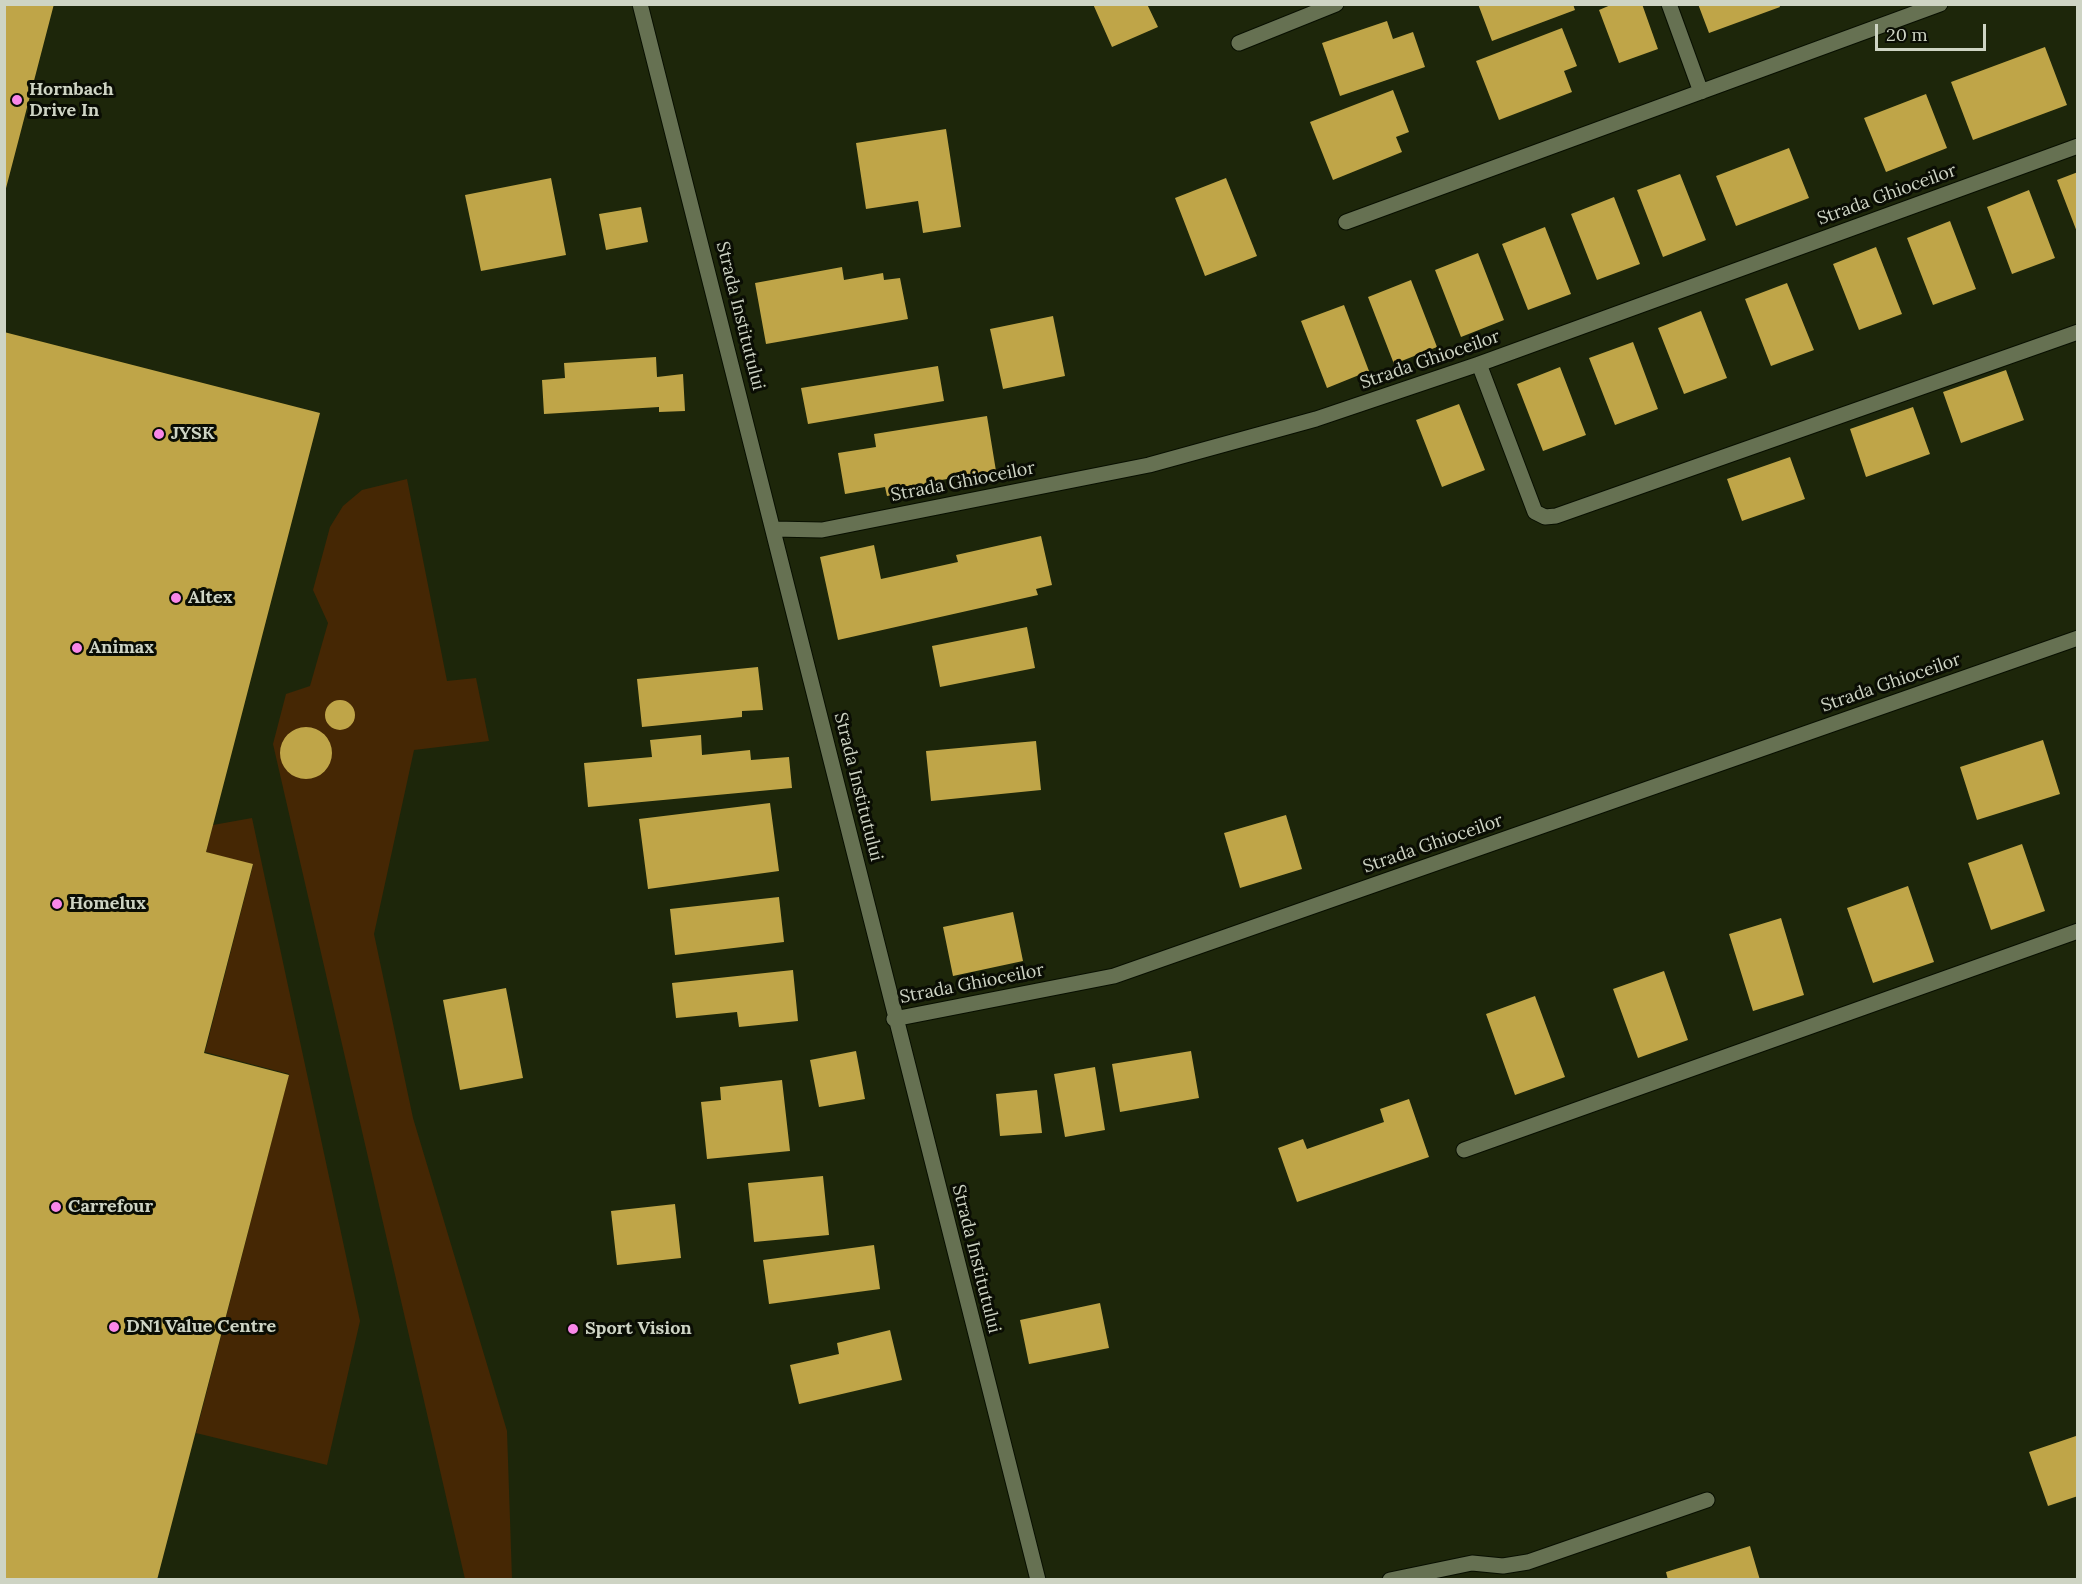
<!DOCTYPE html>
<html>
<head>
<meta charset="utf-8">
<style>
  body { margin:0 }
  #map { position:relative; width:2082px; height:1584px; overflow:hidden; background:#1d260a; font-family:Lora,serif }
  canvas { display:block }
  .frame { position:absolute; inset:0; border:6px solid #ced4c4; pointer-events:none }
  .scale { position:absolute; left:1875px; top:24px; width:111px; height:27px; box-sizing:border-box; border:3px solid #ced4c4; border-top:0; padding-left:8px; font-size:18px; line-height:21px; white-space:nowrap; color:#ced4c4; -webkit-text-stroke:4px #0a0d04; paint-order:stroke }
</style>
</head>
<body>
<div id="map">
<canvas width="2082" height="1584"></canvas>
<div class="frame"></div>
<div class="scale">20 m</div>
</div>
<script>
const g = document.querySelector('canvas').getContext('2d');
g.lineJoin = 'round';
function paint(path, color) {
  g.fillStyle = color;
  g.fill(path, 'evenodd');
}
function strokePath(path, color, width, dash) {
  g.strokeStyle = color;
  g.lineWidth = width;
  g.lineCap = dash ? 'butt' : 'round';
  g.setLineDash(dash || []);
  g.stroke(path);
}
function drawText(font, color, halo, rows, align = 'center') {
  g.font = font + ' Lora,serif';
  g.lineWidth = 6;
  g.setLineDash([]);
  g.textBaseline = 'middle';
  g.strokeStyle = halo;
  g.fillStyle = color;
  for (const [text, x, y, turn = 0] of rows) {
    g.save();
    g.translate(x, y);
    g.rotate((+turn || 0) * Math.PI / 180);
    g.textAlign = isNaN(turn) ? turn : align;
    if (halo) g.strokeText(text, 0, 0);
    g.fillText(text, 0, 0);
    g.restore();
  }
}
const green = new Path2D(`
  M 407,479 L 447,681 L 476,678 L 489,741 L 414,750 L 374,934 L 413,1118 L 507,1431 L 512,1579 L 465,1579 L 273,744 L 286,694 L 310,686 L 328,623 L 313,590 L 330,527 L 343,506 L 362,490 Z
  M 252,818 L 360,1321 L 327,1465 L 196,1433 L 289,1074 L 205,1052 L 253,865 L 206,852 L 213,825 Z`);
const building = new Path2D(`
  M 4,4 L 54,4 L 5,192 L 4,192 Z
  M 1093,4 L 1147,4 L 1158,27 L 1112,47 Z
  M 1478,4 L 1573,4 L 1575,10 L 1492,41 Z
  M 1613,4 L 1642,4 L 1658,49 L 1619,63 L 1599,10 Z
  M 1698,4 L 1779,4 L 1780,7 L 1709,33 Z
  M 1387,21 L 1393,39 L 1413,32 L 1425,67 L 1340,96 L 1322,43 Z
  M 1562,28 L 1577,66 L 1564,71 L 1572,92 L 1499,120 L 1476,61 Z
  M 2045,47 L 2067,105 L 1973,140 L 1951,82 Z
  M 1393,90 L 1409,132 L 1396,137 L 1402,152 L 1333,180 L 1310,122 Z
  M 1926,94 L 1947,148 L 1886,172 L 1864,118 Z
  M 946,129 L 961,227 L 923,233 L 918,201 L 866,209 L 856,143 Z
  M 1789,148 L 1809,198 L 1736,226 L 1716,176 Z
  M 2078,172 L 2078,232 L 2077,232 L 2057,180 Z
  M 1680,174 L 1706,240 L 1663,257 L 1637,190 Z
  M 551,178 L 566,255 L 481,271 L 465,195 Z
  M 1226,178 L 1257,256 L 1205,276 L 1175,198 Z
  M 2029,190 L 2055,258 L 2012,274 L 1987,207 Z
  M 1614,197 L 1640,264 L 1597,280 L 1571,214 Z
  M 641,207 L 648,242 L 606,250 L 599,214 Z
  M 1950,221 L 1976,289 L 1933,305 L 1907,238 Z
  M 1545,227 L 1571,294 L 1528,310 L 1502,244 Z
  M 1876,247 L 1902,314 L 1859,330 L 1833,264 Z
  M 1478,253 L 1504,320 L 1461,337 L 1435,270 Z
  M 842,267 L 844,280 L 883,273 L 884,280 L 900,278 L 908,319 L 766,344 L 755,283 Z
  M 1411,280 L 1437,347 L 1394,364 L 1368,297 Z
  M 1787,283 L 1814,350 L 1771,366 L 1745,299 Z
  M 1344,305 L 1369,371 L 1327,388 L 1301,321 Z
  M 1701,311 L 1727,378 L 1684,394 L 1658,328 Z
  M 1053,316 L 1065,376 L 1003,389 L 990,329 Z
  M 4,332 L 320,413 L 206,852 L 253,864 L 204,1053 L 289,1075 L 157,1580 L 4,1580 Z
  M 1633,342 L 1658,409 L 1615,425 L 1589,358 Z
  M 656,357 L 657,377 L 683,374 L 685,411 L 659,412 L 659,407 L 544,414 L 542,380 L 565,378 L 564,363 Z
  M 938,366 L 944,401 L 808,424 L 801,388 Z
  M 1560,367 L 1586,435 L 1543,451 L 1517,384 Z
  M 2006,370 L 2024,420 L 1961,443 L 1943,392 Z
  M 1459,404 L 1485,470 L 1442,487 L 1416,420 Z
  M 1913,407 L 1930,454 L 1866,477 L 1850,429 Z
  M 987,416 L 996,471 L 935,481 L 936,487 L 887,496 L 885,487 L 845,494 L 838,453 L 876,447 L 874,434 Z
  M 1790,457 L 1805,499 L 1742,521 L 1727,479 Z
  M 1041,536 L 1052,585 L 1036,589 L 1038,595 L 838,640 L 820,557 L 874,545 L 881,579 L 958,562 L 956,555 Z
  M 1027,627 L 1035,668 L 940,687 L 932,646 Z
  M 758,667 L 763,710 L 742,711 L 742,717 L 642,727 L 637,679 Z
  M325 715a15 15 0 1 1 30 0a15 15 0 1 1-30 0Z
  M280 753a26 26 0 1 1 52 0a26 26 0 1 1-52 0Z
  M 701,735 L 702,755 L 750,750 L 751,760 L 789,757 L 792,788 L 588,807 L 584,763 L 652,757 L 650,740 Z
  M 2043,740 L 2060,794 L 1977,820 L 1960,767 Z
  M 1036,741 L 1041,790 L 931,801 L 926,751 Z
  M 770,803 L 779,871 L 648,889 L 639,819 Z
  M 1286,815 L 1302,869 L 1240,888 L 1224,833 Z
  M 2022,844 L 2045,911 L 1991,930 L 1968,863 Z
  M 1908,886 L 1934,962 L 1873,983 L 1847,908 Z
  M 779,897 L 784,942 L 675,955 L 670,909 Z
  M 1013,912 L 1023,961 L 953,976 L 943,927 Z
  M 1781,918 L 1804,995 L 1753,1011 L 1729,934 Z
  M 793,970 L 798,1021 L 739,1027 L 737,1012 L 676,1018 L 672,983 Z
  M 1664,971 L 1688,1040 L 1638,1058 L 1613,989 Z
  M 506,988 L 523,1078 L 460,1090 L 443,1000 Z
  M 1535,996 L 1565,1077 L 1515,1095 L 1486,1014 Z
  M 856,1051 L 865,1099 L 819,1107 L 810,1060 Z
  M 1191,1051 L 1199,1098 L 1120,1112 L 1112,1064 Z
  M 1095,1067 L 1105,1130 L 1065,1137 L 1054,1074 Z
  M 782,1080 L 790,1151 L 707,1159 L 701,1102 L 721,1100 L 720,1087 Z
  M 1037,1090 L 1042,1133 L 1000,1136 L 996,1094 Z
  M 1409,1099 L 1429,1157 L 1297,1202 L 1278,1148 L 1303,1139 L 1307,1149 L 1384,1122 L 1380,1109 Z
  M 823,1176 L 829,1235 L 754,1242 L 748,1183 Z
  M 675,1204 L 681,1258 L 617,1265 L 611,1211 Z
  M 874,1245 L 880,1289 L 769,1304 L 763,1260 Z
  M 1100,1303 L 1109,1348 L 1029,1364 L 1020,1320 Z
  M 890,1330 L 902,1380 L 799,1404 L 790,1365 L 839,1354 L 837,1343 Z
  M 2076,1436 L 2078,1496 L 2048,1506 L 2029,1452 Z
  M 1750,1546 L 1760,1580 L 1668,1580 L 1666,1572 Z`);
const minor = new Path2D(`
  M 640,4 C 774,529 904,1055 1038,1580
  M 1669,4 L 1701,92
  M 1239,43 L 1336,4
  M 1346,222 L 1940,4
  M 1479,364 L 1535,512 L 1545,517 L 1556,516 L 2078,332
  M 774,529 L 822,530 L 1149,465 L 1316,419 L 1479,364 L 2078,146
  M 894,1019 L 1114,976 L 2078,638
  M 1464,1150 L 2078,931
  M 1390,1580 L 1472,1563 L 1503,1566 L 1528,1562 L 1707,1500`);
const markers = [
  [17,100,6,"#f987e8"],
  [159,434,6,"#f987e8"],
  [176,598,6,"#f987e8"],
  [77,648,6,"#f987e8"],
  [57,904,6,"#f987e8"],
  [56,1207,6,"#f987e8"],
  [114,1327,6,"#f987e8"],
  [573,1329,6,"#f987e8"]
];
const poiNames = [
  ["Hornbach",29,90],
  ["Drive In",29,111],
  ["JYSK",171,434],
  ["Altex",188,598],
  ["Animax",89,648],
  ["Homelux",69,904],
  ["Carrefour",68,1207],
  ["DN1 Value Centre",126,1327],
  ["Sport Vision",585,1329]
];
const streetNames = [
  ["Strada Ghioceilor",1887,195,-20],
  ["Strada Institutului",740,316,76],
  ["Strada Ghioceilor",1430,360,-19],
  ["Strada Ghioceilor",963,482,-11],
  ["Strada Ghioceilor",1891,683,-19],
  ["Strada Institutului",858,787,76],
  ["Strada Ghioceilor",1433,844,-19],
  ["Strada Ghioceilor",972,984,-11],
  ["Strada Institutului",976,1259,76]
];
paint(green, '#452704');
paint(building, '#bfa548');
strokePath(minor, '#080f00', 17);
strokePath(minor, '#667152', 15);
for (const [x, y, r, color] of markers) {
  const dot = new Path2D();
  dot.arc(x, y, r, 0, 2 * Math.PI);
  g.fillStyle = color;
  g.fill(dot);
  strokePath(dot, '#0a0d04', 2);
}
drawText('bold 18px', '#ced4c4', '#0a0d04', poiNames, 'left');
drawText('18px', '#ced4c4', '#0a0d04', streetNames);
</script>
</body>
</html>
